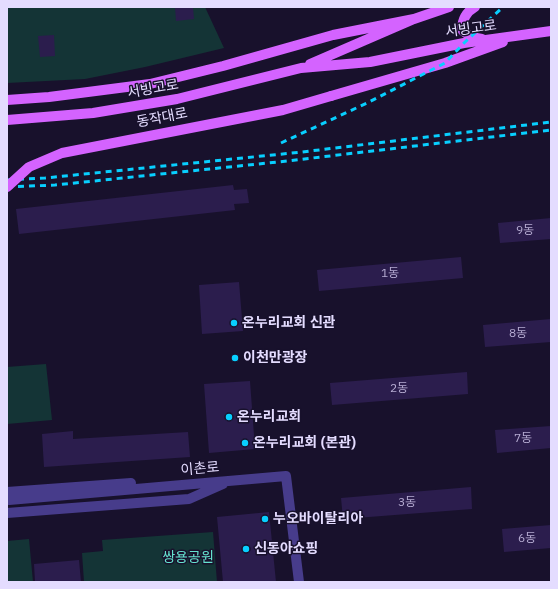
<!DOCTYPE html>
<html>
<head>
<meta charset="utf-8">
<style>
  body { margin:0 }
  #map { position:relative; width:558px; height:589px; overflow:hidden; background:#18112c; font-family:"IBM Plex Sans",sans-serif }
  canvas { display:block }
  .frame { position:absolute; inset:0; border:8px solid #e4dcff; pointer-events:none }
</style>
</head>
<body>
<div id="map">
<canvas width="558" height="589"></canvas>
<div class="frame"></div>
</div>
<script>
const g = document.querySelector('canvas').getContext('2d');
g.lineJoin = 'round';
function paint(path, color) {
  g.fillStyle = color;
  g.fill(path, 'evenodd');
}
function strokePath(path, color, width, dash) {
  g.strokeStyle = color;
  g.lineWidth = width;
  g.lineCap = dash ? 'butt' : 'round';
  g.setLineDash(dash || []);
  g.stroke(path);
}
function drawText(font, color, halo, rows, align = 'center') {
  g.font = font + ' "IBM Plex Sans","Noto Sans KR",sans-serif';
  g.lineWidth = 3;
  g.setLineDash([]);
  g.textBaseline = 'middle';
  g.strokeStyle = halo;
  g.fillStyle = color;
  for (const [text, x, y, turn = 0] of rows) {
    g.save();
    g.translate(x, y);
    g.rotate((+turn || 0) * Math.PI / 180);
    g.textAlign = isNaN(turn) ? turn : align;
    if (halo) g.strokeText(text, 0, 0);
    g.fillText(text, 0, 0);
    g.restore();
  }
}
const green = new Path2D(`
  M 7,7 L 205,7 L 224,48 L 145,67 L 85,79 L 7,83 Z
  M 46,364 L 52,420 L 7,424 L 7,367 Z
  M 213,532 L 217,582 L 84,582 L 82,553 L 103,551 L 102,540 Z
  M 29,539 L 33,582 L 7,582 L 7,541 Z`);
const building = new Path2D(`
  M 175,7 L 193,7 L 194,19 L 176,21 Z
  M 54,35 L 55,56 L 40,57 L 38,36 Z
  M 233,185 L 234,190 L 247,189 L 249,203 L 234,204 L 235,210 L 19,234 L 16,209 Z
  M 551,218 L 551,239 L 500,243 L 498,223 Z
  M 461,257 L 463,278 L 319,291 L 317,270 Z
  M 239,282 L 243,331 L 202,334 L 199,285 Z
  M 551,319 L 551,342 L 485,347 L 483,325 Z
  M 467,372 L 468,394 L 332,405 L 330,383 Z
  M 250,381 L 255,449 L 209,453 L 204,384 Z
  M 551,426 L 551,448 L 497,453 L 495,430 Z
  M 73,431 L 73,439 L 188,432 L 190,457 L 44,467 L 42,434 Z
  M 471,487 L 472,509 L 343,519 L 341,498 Z
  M 269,512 L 276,582 L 223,582 L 217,517 Z
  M 551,525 L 551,548 L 504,552 L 502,529 Z
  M 79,560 L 81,582 L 35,582 L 34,564 Z`);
const minor = new Path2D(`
  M 7,492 L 131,483
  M 9,500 L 286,476 L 299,582
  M 7,513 L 189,499 L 223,484`);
const major = new Path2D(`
  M 475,7 C 466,12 462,19 462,30 L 471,37 L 482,39
  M 310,64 L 414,19 L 449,7
  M 331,96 L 445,63 L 503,42
  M 7,100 L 49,97 L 150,84 L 223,66 L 333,35 L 414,19
  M 7,120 L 93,113 L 177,99 L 301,68 L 370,62 L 464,43 L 551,31`);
const rail = new Path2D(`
  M 281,143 L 367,103 L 445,63 L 464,43 L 503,7
  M 7,180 L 45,178 L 302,152 L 551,122
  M 7,187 L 55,185 L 287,161 L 551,130`);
const majorBridge = new Path2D(`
  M 7,187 L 29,167 L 62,153 L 283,110 L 331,96`);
const markers = [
  [234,323,4,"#08cfff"],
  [235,358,4,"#08cfff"],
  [229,417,4,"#08cfff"],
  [245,443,4,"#08cfff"],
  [265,519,4,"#08cfff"],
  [246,549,4,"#08cfff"]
];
const numberNames = [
  ["9동",525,231],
  ["1동",390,274],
  ["8동",518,334],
  ["2동",399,389],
  ["7동",523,439],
  ["3동",407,503],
  ["6동",527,539]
];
const streetNames = [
  ["서빙고로",471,29,-8],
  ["서빙고로",153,89,-10],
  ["동작대로",162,118,-11],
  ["이촌로",200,469,-5]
];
const poiNames = [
  ["온누리교회 신관",242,323],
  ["이천만광장",243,358],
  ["온누리교회",237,417],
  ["온누리교회 (본관)",253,443],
  ["누오바이탈리아",273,519],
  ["신동아쇼핑",254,549]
];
const parkNames = [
  ["쌍용공원",188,558]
];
paint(green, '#143436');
paint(building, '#2b1d4d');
strokePath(minor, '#473c8b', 10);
strokePath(major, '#d463ff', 10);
strokePath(rail, '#08cfff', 3, [6, 5]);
strokePath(majorBridge, '#d463ff', 10);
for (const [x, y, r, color] of markers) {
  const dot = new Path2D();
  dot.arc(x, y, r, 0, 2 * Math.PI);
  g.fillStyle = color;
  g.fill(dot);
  strokePath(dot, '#18112c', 1.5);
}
drawText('12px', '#b6acd2', null, numberNames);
drawText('14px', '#e4dcff', '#18112c', streetNames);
drawText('bold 14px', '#e4dcff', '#18112c', poiNames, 'left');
drawText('14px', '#65e2cf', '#18112c', parkNames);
</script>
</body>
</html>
